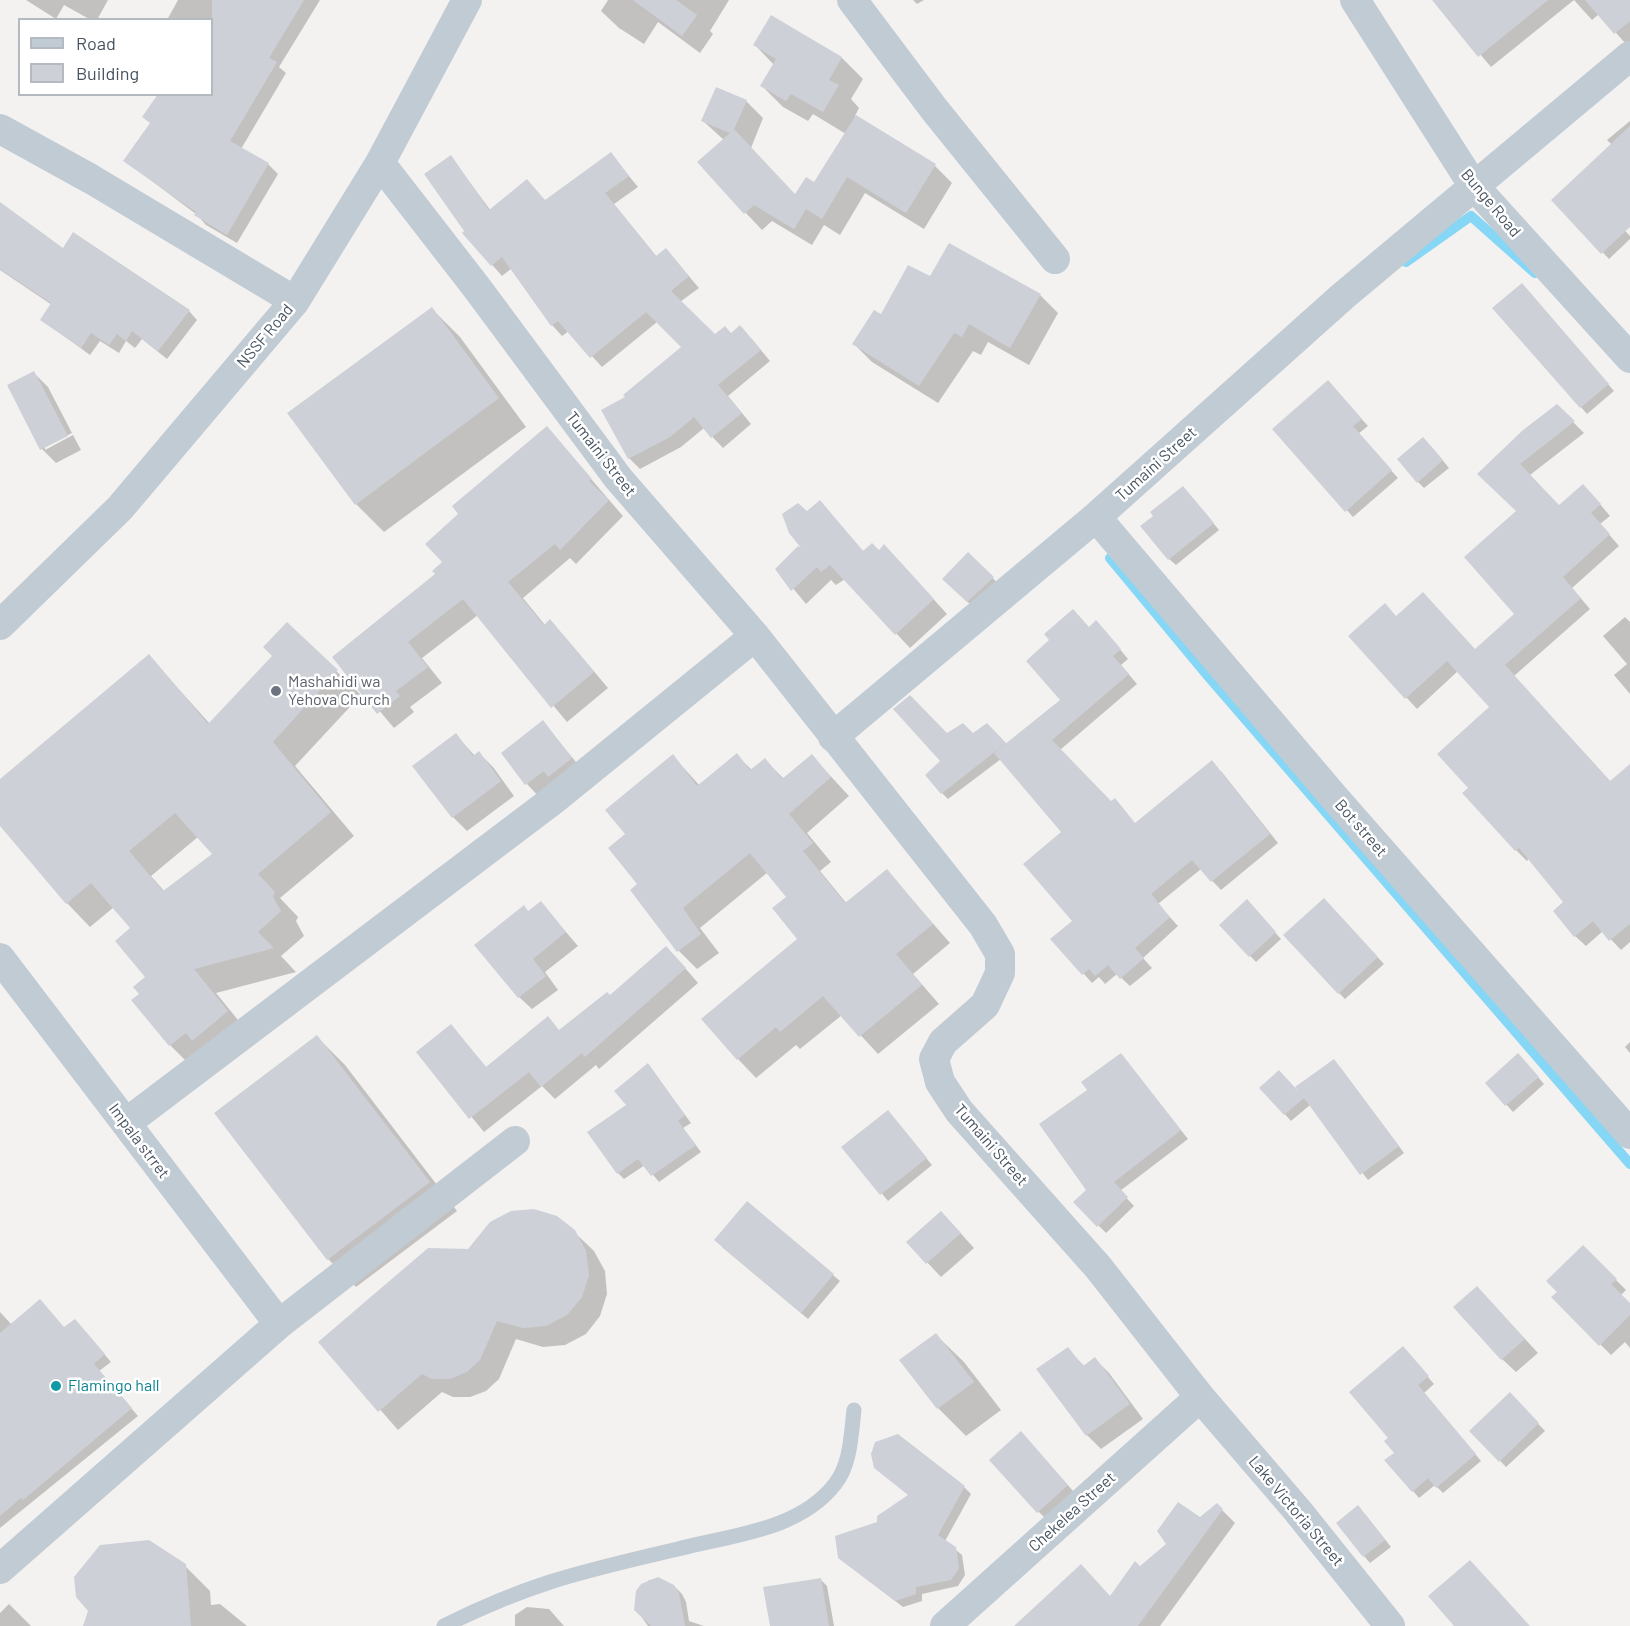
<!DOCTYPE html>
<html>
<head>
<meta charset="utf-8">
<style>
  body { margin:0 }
  #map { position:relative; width:1630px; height:1626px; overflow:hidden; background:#f4f2f1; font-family:Barlow,sans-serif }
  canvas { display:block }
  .legend { position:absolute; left:18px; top:18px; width:195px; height:78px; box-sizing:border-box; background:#fff; border:2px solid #b5bac0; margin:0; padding:8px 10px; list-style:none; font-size:18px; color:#475361 }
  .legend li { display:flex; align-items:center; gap:12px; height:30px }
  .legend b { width:30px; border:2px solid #b5bac0 }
</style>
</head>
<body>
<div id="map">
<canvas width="1630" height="1626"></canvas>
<ul class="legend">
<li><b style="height:8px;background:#c1cbd4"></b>Road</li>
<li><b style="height:16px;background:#cdd0d7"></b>Building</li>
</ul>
</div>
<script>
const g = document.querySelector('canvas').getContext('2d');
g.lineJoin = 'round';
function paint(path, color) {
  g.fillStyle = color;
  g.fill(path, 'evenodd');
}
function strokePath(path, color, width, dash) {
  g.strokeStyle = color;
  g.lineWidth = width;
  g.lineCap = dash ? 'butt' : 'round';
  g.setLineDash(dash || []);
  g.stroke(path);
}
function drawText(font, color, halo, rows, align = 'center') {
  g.font = font + ' Barlow,sans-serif';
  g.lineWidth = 5;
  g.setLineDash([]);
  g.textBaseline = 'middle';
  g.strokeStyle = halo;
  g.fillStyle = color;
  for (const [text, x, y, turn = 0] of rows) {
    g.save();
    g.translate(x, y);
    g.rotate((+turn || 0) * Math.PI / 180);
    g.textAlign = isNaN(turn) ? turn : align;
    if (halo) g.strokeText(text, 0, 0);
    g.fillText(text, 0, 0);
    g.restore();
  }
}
const shadow = new Path2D(`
  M 26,0 L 108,0 L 97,20 L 91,20 L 64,5 L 56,19 Z
  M 178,0 L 320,0 L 279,67 L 286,73 L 241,149 L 268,164 L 278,174 L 237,243 L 206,225 L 196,214 L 125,161 L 212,94 L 212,20 L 167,20 Z
  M 608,0 L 729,0 L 710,31 L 713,34 L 700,53 L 658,22 L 644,44 L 619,28 L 601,11 Z
  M 913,0 L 924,0 L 917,4 Z
  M 1434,0 L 1630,0 L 1630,42 L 1626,44 L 1599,14 L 1592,20 L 1574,0 L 1491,67 Z
  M 771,17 L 842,58 L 863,79 L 851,99 L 859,108 L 855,116 L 935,166 L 952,183 L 924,229 L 865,193 L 840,235 L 824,225 L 812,245 L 772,221 L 762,230 L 745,212 L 724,140 L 703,121 L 746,101 L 763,118 L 751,148 L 796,196 L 815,184 L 846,134 L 813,114 L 808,121 L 783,107 L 762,86 L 774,65 L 755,45 Z
  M 1630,121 L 1630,183 L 1602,206 L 1630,236 L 1630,239 L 1609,259 L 1553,200 L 1612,145 L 1607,140 Z
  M 611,154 L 638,187 L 614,204 L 657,257 L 676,261 L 699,288 L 680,302 L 715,336 L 732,334 L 751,338 L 770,361 L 728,396 L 751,424 L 723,448 L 704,428 L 681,447 L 640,469 L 629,458 L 603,411 L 627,398 L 683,348 L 657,322 L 602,367 L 569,331 L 562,336 L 552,325 L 512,268 L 502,276 L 464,233 L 466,231 L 451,157 L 491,211 L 545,201 Z
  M 0,204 L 63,250 L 189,311 L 197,320 L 167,359 L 142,339 L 135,348 L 126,341 L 119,353 L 100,341 L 90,355 L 42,320 L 52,305 L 0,270 Z
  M 931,278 L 1040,295 L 1058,313 L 1029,365 L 988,342 L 981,355 L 973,351 L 938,403 L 872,362 L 854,344 L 881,316 Z
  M 1528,291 L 1614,391 L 1587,414 L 1581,407 Z
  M 432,309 L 460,337 L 526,427 L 384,532 L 356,504 Z
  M 34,373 L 48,387 L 72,433 L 45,446 L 45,450 L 73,435 L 81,450 L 56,463 L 42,449 L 9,386 Z
  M 1334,389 L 1368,426 L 1358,434 L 1398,478 L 1353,517 L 1274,429 Z
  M 1557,406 L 1584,433 L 1530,475 L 1560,507 L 1594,497 L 1610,516 L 1600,524 L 1619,546 L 1572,588 L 1590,609 L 1514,676 L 1611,782 L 1630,766 L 1630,942 L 1621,950 L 1603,931 L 1586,946 L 1575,936 L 1565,903 L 1529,858 L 1527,861 L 1516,850 L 1470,789 L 1491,707 L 1458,671 L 1417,709 L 1350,636 L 1397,617 L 1475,650 L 1517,614 L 1518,511 L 1479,474 Z
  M 547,428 L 623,516 L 576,564 L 570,558 L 523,598 L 545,625 L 550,621 L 565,637 L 608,688 L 567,722 L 478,615 L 422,658 L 442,683 L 410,707 L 414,712 L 394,728 L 334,657 L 437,574 Z
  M 1430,445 L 1449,468 L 1424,488 L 1418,482 Z
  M 1189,494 L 1219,530 L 1176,565 L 1169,559 Z
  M 820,502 L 864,552 L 879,551 L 898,560 L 947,614 L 910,648 L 845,579 L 836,585 L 831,580 L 806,604 L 777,569 L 807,552 L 807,513 Z
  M 968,554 L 1007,592 L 982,615 L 958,593 Z
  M 1625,617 L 1630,622 L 1630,694 L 1614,675 L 1627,664 L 1603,636 Z
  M 287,624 L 361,695 L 295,766 L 354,836 L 280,898 L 298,917 L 296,921 L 304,936 L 281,956 L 296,972 L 216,993 L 251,1036 L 194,1069 L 170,1045 L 141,994 L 147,977 L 133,929 L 114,907 L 90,927 L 67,903 L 0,824 L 0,781 L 149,656 L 210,724 L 274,656 ZM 198,837 L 214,854 L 165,892 L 151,876 Z
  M 1089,628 L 1105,631 L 1128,659 L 1121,665 L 1137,684 L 1060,750 L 1111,803 L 1136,825 L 1221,771 L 1278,843 L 1221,890 L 1201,869 L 1158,904 L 1178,926 L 1143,958 L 1152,968 L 1130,986 L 1117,974 L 1105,984 L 1099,977 L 1092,983 L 1053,939 L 1074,921 L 1063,832 L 1001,759 L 948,799 L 942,793 L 942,762 L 947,735 L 973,735 L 987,724 L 1007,745 L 1062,700 Z
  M 543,722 L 585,773 L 540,798 L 527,784 Z
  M 456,735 L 475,756 L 479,753 L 493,767 L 514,796 L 467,831 L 453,817 Z
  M 736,755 L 752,770 L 765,760 L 784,779 L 812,756 L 849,796 L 807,833 L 831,862 L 820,871 L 847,904 L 887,871 L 950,943 L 913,974 L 939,1004 L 878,1054 L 842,1015 L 800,1049 L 796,1045 L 756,1078 L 738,1059 L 799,940 L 788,897 L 768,872 L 700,928 L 719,953 L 697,969 L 679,951 L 632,890 L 639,884 L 627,834 L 673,756 L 700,786 Z
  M 541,903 L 578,946 L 545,972 L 558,990 L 532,1009 L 519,997 L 529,912 Z
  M 1330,906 L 1384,964 L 1345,999 L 1339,993 Z
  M 1253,908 L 1281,939 L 1256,962 L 1221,925 Z
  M 679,961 L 698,983 L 599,1069 L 596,1065 L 555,1099 L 542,1086 L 484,1132 L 418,1052 L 451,1026 L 487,1068 L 560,1031 L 610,997 Z
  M 317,1037 L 345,1065 L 457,1211 L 356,1287 L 328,1259 Z
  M 1630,1042 L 1630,1053 L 1625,1047 Z
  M 1121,1055 L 1188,1139 L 1120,1191 L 1134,1206 L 1106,1233 L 1075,1202 L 1088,1190 L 1089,1090 Z
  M 1525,1062 L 1544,1084 L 1513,1112 L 1487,1083 Z
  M 648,1065 L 691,1123 L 683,1128 L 701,1152 L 659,1182 L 645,1165 L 624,1179 L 618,1173 L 628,1105 Z
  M 1340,1067 L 1404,1153 L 1368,1180 L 1310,1105 L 1291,1121 L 1261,1088 L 1300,1095 Z
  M 894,1119 L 932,1165 L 888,1201 L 844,1147 Z
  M 748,1203 L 840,1281 L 808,1319 L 722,1247 Z
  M 955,1227 L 974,1248 L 941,1277 L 908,1242 Z
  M 574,1232 L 594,1251 L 605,1271 L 607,1294 L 600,1316 L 586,1334 L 565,1345 L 543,1347 L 516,1339 L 499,1379 L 486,1391 L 470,1397 L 453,1397 L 442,1392 L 398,1430 L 321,1342 L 468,1251 Z
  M 1583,1247 L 1626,1290 L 1620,1296 L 1630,1306 L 1630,1348 L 1625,1342 L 1611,1355 L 1553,1297 L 1559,1292 Z
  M 1491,1302 L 1538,1353 L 1516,1372 L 1502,1359 Z
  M 0,1312 L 12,1325 L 65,1329 L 81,1327 L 111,1362 L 99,1371 L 138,1416 L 0,1528 Z
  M 936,1335 L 964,1362 L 1001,1410 L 966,1436 L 938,1408 L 901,1360 Z
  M 1068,1349 L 1085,1367 L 1095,1359 L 1109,1373 L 1143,1419 L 1101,1449 L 1087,1435 L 1039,1370 Z
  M 1409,1355 L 1434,1384 L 1424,1393 L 1481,1461 L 1443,1493 L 1435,1485 L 1419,1498 L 1413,1491 L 1390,1438 Z
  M 1510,1394 L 1545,1431 L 1506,1467 L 1471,1431 Z
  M 1027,1440 L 1074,1492 L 1045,1518 L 1038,1511 Z
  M 964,1487 L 971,1494 L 945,1541 L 962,1555 L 965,1575 L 958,1586 L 922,1594 L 922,1601 L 903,1607 L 839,1558 L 879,1523 Z
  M 1217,1505 L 1235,1523 L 1160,1626 L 1016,1626 L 1111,1598 L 1140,1567 Z
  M 1365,1514 L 1391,1547 L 1370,1563 L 1364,1556 Z
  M 185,1566 L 210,1591 L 211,1605 L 220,1604 L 247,1626 L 85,1626 Z
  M 658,1579 L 674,1586 L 682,1594 L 686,1602 L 689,1621 L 704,1626 L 648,1626 L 636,1609 L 637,1592 L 649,1580 Z
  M 820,1579 L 827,1586 L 834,1626 L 771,1626 Z
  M 9,1604 L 31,1626 L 0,1626 L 0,1613 Z
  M 527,1607 L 549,1609 L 564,1626 L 515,1626 L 515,1615 Z`);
const stream = new Path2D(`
  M 1406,262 L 1471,216 L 1535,273
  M 1110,558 L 1208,676 L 1630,1164`);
const building = new Path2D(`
  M 212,0 L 304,0 L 269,58 L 277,62 L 230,141 L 269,163 L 227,235 L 194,215 L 196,212 L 123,161 L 150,123 L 142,117 L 158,94 L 212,94 Z
  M 633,0 L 676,0 L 697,15 L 682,36 Z
  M 1432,0 L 1548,0 L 1478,57 Z
  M 1585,0 L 1630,0 L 1630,21 L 1614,34 Z
  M 771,15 L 842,57 L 829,80 L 839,85 L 823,112 L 791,94 L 786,101 L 760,86 L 776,59 L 753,45 Z
  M 716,87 L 747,100 L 734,129 L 795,194 L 806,177 L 814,182 L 856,115 L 936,164 L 906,213 L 847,177 L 822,219 L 806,209 L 794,229 L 754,205 L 744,214 L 697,162 L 730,133 L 701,121 Z
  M 1630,126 L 1630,227 L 1601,254 L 1551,200 Z
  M 611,152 L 629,176 L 605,193 L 656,256 L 666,248 L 689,276 L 671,291 L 715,334 L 725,326 L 731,333 L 740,325 L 761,350 L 718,385 L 742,413 L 711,438 L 694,417 L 670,437 L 628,459 L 601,410 L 625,397 L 623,395 L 681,347 L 646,312 L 590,358 L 558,321 L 551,326 L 502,257 L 491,266 L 462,233 L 464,231 L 424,174 L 451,155 L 489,210 L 527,179 L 545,200 Z
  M 0,202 L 63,248 L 73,232 L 190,310 L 158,351 L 132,331 L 126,341 L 117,334 L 109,345 L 91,333 L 81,348 L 40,320 L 51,303 L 0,269 Z
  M 949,243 L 1041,294 L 1010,348 L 969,324 L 962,337 L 954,333 L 919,386 L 852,344 L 874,310 L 881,314 L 908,265 L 930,276 Z
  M 1522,283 L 1609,384 L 1580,408 L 1492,308 Z
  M 432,307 L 499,398 L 355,505 L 287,413 Z
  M 34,371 L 68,436 L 40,450 L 7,385 Z
  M 1328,380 L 1362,419 L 1353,426 L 1392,470 L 1345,512 L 1272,429 Z
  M 1557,404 L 1575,421 L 1520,464 L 1559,505 L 1583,484 L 1601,504 L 1591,513 L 1610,534 L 1563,577 L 1581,598 L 1505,665 L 1610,781 L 1630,764 L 1630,924 L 1609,941 L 1593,921 L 1574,937 L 1553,911 L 1563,902 L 1519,848 L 1515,851 L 1462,793 L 1468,788 L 1437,754 L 1489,707 L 1447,661 L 1405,699 L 1348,636 L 1385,603 L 1396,616 L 1423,592 L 1475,649 L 1514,614 L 1464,557 L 1516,511 L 1477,474 L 1523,430 Z
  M 547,426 L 592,479 L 589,481 L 609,500 L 560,550 L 555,544 L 508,582 L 544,625 L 550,619 L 594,672 L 551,708 L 463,599 L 408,642 L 428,667 L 396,691 L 400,696 L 377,714 L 332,657 L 435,574 L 432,571 L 442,562 L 425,544 L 458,514 L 452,506 Z
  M 1423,437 L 1443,460 L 1417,483 L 1397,459 Z
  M 1183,486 L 1214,523 L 1168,560 L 1140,526 L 1153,516 L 1150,512 Z
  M 820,500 L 863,551 L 872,543 L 879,550 L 884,544 L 934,599 L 895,635 L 830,565 L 821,572 L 817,567 L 791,591 L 775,569 L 798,546 L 801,548 L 789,533 L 782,514 L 798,503 L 807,511 Z
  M 968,552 L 994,577 L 967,602 L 942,579 Z
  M 1073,609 L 1089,627 L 1096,620 L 1121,649 L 1113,656 L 1129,674 L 1052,740 L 1111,801 L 1115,798 L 1135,823 L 1212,760 L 1270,834 L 1211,882 L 1192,860 L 1151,894 L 1170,917 L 1135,948 L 1144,958 L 1120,979 L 1108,965 L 1095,976 L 1089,969 L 1082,975 L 1050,939 L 1072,921 L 1023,864 L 1061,832 L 994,753 L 1060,700 L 1026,661 L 1049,640 L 1044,634 Z
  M 287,622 L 338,670 L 273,742 L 331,812 L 258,874 L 275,892 L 273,897 L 281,911 L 258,932 L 274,948 L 194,969 L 228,1011 L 192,1041 L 186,1033 L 169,1046 L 131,1000 L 139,994 L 133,987 L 145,977 L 115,941 L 130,928 L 91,883 L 66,904 L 0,826 L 0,779 L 149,654 L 208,724 L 272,656 L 263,647 ZM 175,813 L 212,854 L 163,891 L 129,851 Z
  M 910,695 L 947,733 L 963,723 L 973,733 L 987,723 L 1006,743 L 941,794 L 925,775 L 940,761 L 893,709 Z
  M 543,720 L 572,758 L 548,777 L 544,771 L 525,785 L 501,753 Z
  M 456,733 L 473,756 L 479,751 L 501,781 L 452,818 L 412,766 Z
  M 737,753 L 750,770 L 765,758 L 782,779 L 812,754 L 831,777 L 789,814 L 813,843 L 803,851 L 845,903 L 887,869 L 933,924 L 896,954 L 922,985 L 859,1037 L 823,996 L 780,1032 L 776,1027 L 737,1060 L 701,1019 L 797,939 L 772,908 L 786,897 L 750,853 L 683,908 L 701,934 L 677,952 L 630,890 L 637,884 L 608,848 L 625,834 L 605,810 L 673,754 L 697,786 Z
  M 1324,898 L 1378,957 L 1338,994 L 1283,935 Z
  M 1247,899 L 1276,932 L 1249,957 L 1219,925 Z
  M 541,901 L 566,932 L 533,959 L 546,976 L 518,998 L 474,945 L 524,905 L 528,911 Z
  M 666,946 L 686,968 L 585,1057 L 582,1053 L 541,1087 L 529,1072 L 469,1119 L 416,1052 L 451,1024 L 486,1067 L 548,1016 L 559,1030 L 607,992 L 610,995 Z
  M 317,1035 L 430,1182 L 327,1260 L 214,1113 Z
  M 1121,1053 L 1181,1130 L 1114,1182 L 1128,1197 L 1097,1227 L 1073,1202 L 1086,1190 L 1039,1124 L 1087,1090 L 1081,1082 Z
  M 1518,1053 L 1539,1077 L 1505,1106 L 1485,1083 Z
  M 1334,1059 L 1399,1146 L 1360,1175 L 1304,1098 L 1284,1115 L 1259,1088 L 1279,1070 L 1299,1092 L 1295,1087 Z
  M 648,1063 L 685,1115 L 678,1121 L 696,1145 L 651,1176 L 638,1159 L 617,1174 L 587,1132 L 626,1105 L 614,1091 Z
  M 888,1110 L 927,1158 L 880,1195 L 841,1147 Z
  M 747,1201 L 834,1274 L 801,1313 L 714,1240 Z
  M 534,1209 L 557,1216 L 575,1230 L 586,1251 L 589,1275 L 582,1297 L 567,1315 L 546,1326 L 523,1328 L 497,1321 L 480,1360 L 467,1372 L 450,1379 L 432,1379 L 422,1374 L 378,1412 L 318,1342 L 428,1248 L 468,1249 L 490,1222 L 511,1211 Z
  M 941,1211 L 961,1233 L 926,1264 L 906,1242 Z
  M 1583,1245 L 1617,1279 L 1611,1284 L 1630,1303 L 1630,1315 L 1599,1346 L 1551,1297 L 1557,1292 L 1546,1281 Z
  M 1477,1286 L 1525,1339 L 1501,1360 L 1453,1307 Z
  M 40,1299 L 64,1327 L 75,1319 L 105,1354 L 94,1364 L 132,1408 L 23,1500 L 21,1498 L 0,1516 L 0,1333 Z
  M 936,1333 L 974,1382 L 937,1409 L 899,1360 Z
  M 1403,1346 L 1429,1376 L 1418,1385 L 1476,1454 L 1436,1488 L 1428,1478 L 1412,1492 L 1384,1460 L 1394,1453 L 1384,1441 L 1388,1438 L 1349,1392 Z
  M 1068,1347 L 1083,1366 L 1095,1357 L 1130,1404 L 1086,1436 L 1036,1369 Z
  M 1510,1392 L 1539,1423 L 1499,1462 L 1469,1431 Z
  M 1021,1431 L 1068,1485 L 1037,1513 L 989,1460 Z
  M 898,1434 L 965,1486 L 938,1535 L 956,1547 L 959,1568 L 951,1580 L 916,1587 L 916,1594 L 895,1601 L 838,1558 L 835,1536 L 877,1522 L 877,1516 L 908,1495 L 874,1468 L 871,1454 L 875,1442 Z
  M 1178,1502 L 1200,1517 L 1217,1503 L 1223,1509 L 1138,1626 L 1014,1626 L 1081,1564 L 1110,1596 L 1135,1561 L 1140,1566 L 1166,1544 L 1157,1531 Z
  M 1358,1505 L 1385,1540 L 1363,1557 L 1336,1523 Z
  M 149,1540 L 186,1564 L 191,1626 L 83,1626 L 88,1611 L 76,1597 L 74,1577 L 100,1545 Z
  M 1470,1560 L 1530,1626 L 1454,1626 L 1428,1596 Z
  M 658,1577 L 674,1585 L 679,1593 L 685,1626 L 651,1626 L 634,1610 L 636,1591 L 641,1584 Z
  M 821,1578 L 829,1626 L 770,1626 L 763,1587 Z`);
const service = new Path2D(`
  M 444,1626 C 478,1609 513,1594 550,1582 C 591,1569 635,1559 678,1549 C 730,1535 799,1531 835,1484 C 851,1464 851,1434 854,1410`);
const minor = new Path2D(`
  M 852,0 L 934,109 L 1055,259
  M 1355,0 L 1473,185 L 1630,358
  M 0,129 L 91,179 L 295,301
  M 380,163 L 477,288 L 618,478 L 755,636 L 983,925 L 1000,954 L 1000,973 L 985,1005 L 943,1042 L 934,1059 L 940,1082 L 959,1111 L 1098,1267 L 1200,1397 L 1297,1510 L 1390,1626
  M 1096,517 L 1333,796 L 1630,1134
  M 0,625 L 120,508 L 295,301 L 380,163 L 467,0
  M 833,737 L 1096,517 L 1343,296 L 1630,56
  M 0,958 L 279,1324
  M 126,1123 L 553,800 L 755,636
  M 0,1569 L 279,1324 L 515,1141
  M 945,1626 L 1200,1397`);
const markers = [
  [276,691,6,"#6b7280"],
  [56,1386,6,"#0f9aa8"]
];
const streetNames = [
  ["Bunge Road",1491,203,50],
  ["NSSF Road",265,336,-50],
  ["Tumaini Street",601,454,52],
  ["Tumaini Street",1156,464,-42],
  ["Bot street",1361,828,49],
  ["Impala strret",139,1141,53],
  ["Tumaini Street",991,1145,49],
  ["Lake Victoria Street",1296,1511,50],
  ["Chekelea Street",1072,1512,-42]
];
const worshipNames = [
  ["Mashahidi wa",288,682],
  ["Yehova Church",288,700]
];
const cultureNames = [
  ["Flamingo hall",68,1386]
];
paint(shadow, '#0003');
strokePath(stream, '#86d6f5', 10);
paint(building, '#cdd0d7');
strokePath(service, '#c1cbd4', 15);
strokePath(minor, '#c1cbd4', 30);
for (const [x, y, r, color] of markers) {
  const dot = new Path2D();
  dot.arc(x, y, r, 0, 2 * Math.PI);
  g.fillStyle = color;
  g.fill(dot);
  strokePath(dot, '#fff', 2);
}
drawText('16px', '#475361', '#fff', streetNames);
drawText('16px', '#5b616d', '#fff', worshipNames, 'left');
drawText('16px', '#0d838f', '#fff', cultureNames, 'left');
</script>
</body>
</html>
